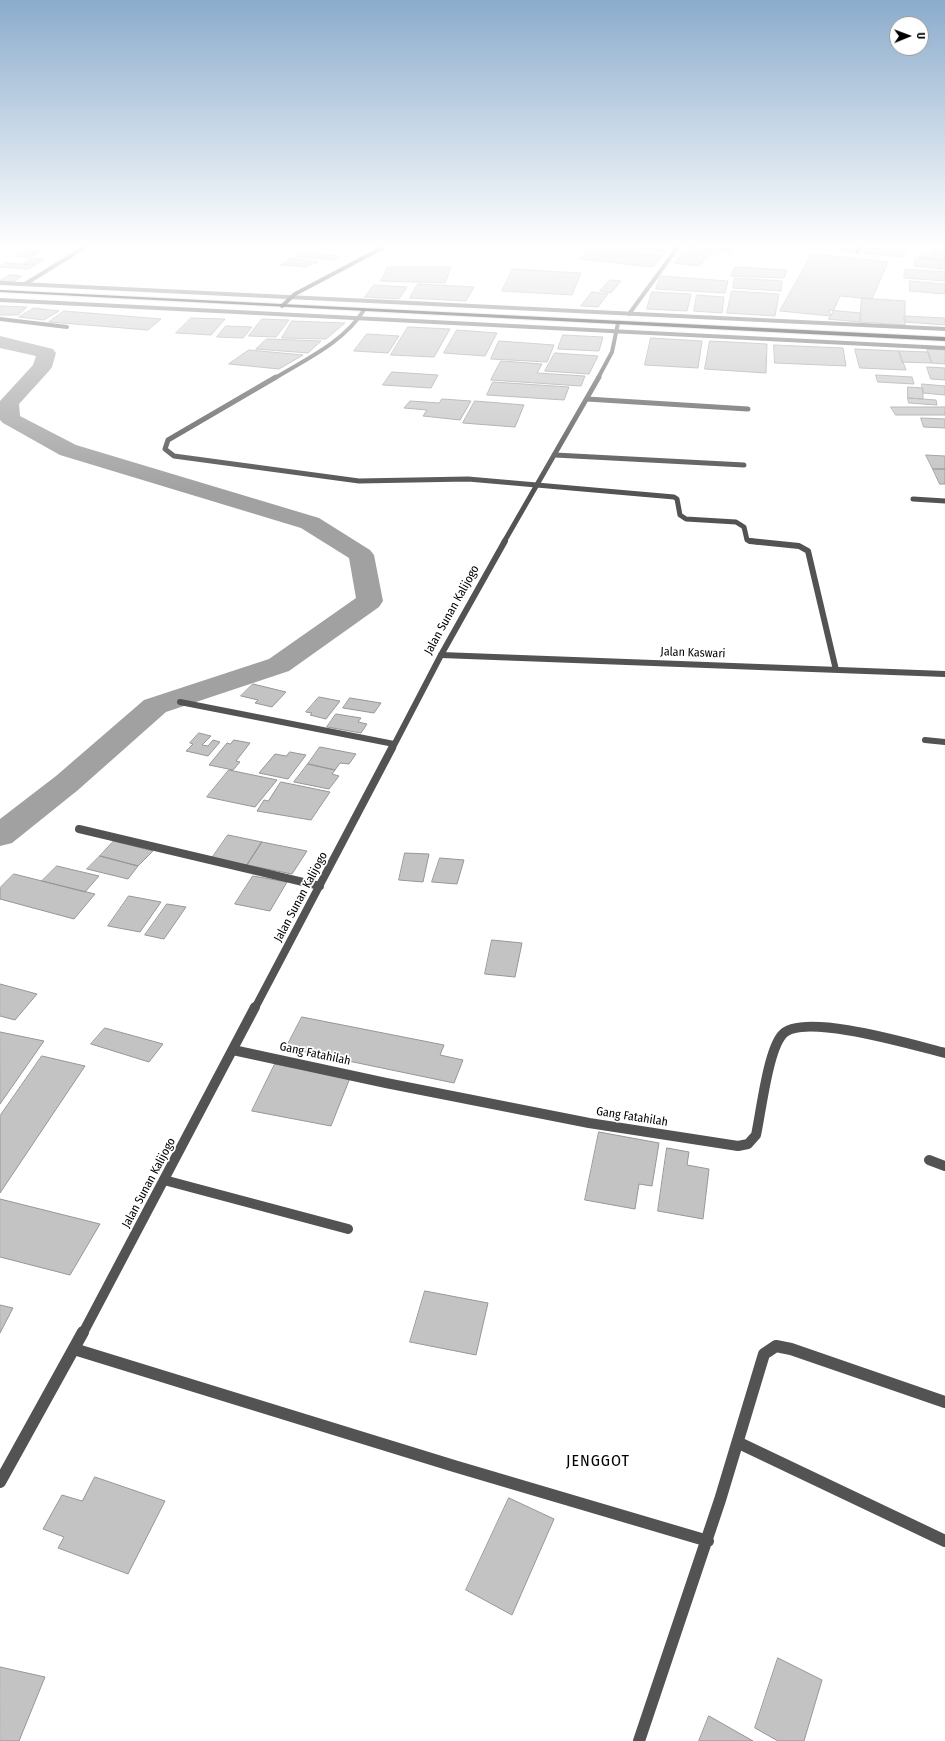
<!DOCTYPE html>
<html>
<head>
<meta charset="utf-8">
<style>
  body { margin:0 }
  #map { position:relative; width:945px; height:1741px; overflow:hidden; background:#fff; font-family:"Fira Sans Condensed",sans-serif }
  canvas { display:block }
  .north { position:absolute; left:889px; top:16px; width:40px; height:40px; box-sizing:border-box; background:#fff; border:1px solid #999; border-radius:50%; rotate:89deg; font-size:11px; font-weight:700; line-height:16px; text-align:center; color:#000 }
  .north::after { content:''; display:block; margin:auto; width:14px; height:18px; background:#000; clip-path:polygon(50% 0,100% 100%,50% 72%,0 100%) }
</style>
</head>
<body>
<div id="map">
<canvas width="945" height="1741"></canvas>
<div class="north">U</div>
</div>
<script>
const g = document.querySelector('canvas').getContext('2d');
g.lineJoin = 'round';
function paint(path, color) {
  g.fillStyle = color;
  g.fill(path, 'evenodd');
}
function strokePath(path, color, width, dash) {
  g.strokeStyle = color;
  g.lineWidth = width;
  g.lineCap = dash ? 'butt' : 'round';
  g.setLineDash(dash || []);
  g.stroke(path);
}
function drawText(font, color, halo, rows, align = 'center') {
  g.font = font + ' "Fira Sans Condensed",sans-serif';
  g.lineWidth = 3.5;
  g.setLineDash([]);
  g.textBaseline = 'middle';
  g.strokeStyle = halo;
  g.fillStyle = color;
  for (const [text, x, y, turn = 0] of rows) {
    g.save();
    g.translate(x, y);
    g.rotate((+turn || 0) * Math.PI / 180);
    g.textAlign = isNaN(turn) ? turn : align;
    if (halo) g.strokeText(text, 0, 0);
    g.fillText(text, 0, 0);
    g.restore();
  }
}
const canal = new Path2D(`
  M 0,336 L 53,349 L 56,353 L 52,367 L 49,371 L 19,404 L 20,416 L 76,445 L 319,518 L 370,550 L 374,555 L 383,601 L 379,607 L 289,671 L 166,712 L 78,790 L 12,843 L 0,846 L 0,819 L 56,776 L 144,700 L 269,659 L 356,598 L 349,558 L 301,528 L 60,455 L 3,423 L 0,420 L 0,401 L 33,365 L 36,356 L 0,348 Z`);
const building = new Path2D(`
  M 640,247 L 672,247 L 667,252 L 638,249 Z
  M 689,247 L 734,247 L 730,252 Z
  M 838,247 L 858,247 L 856,252 L 837,250 Z
  M 884,247 L 907,247 L 905,251 L 883,249 Z
  M 590,248 L 663,255 L 653,267 L 579,259 Z
  M 865,248 L 883,249 L 882,255 L 864,253 Z
  M 687,249 L 712,252 L 699,266 L 674,263 Z
  M 885,249 L 905,251 L 902,257 L 882,255 Z
  M 932,249 L 945,250 L 945,255 L 931,254 Z
  M 26,250 L 41,251 L 29,258 L 16,256 Z
  M 303,252 L 339,256 L 333,260 L 297,256 Z
  M 921,253 L 945,255 L 945,260 L 919,258 Z
  M 812,254 L 888,262 L 872,299 L 840,296 L 831,316 L 780,311 Z
  M 32,258 L 45,259 L 36,264 L 24,263 Z
  M 291,258 L 304,260 L 295,266 L 281,265 Z
  M 916,258 L 941,260 L 940,269 L 914,266 Z
  M 308,260 L 318,262 L 305,267 L 297,266 Z
  M 941,260 L 945,260 L 945,269 L 940,269 Z
  M 6,263 L 36,265 L 28,269 L 0,267 Z
  M 388,267 L 451,267 L 445,283 L 381,281 Z
  M 735,267 L 787,270 L 784,278 L 731,276 Z
  M 513,269 L 581,273 L 572,295 L 502,291 Z
  M 906,269 L 945,272 L 945,281 L 904,278 Z
  M 9,275 L 22,276 L 13,282 L 0,281 Z
  M 661,276 L 728,281 L 725,293 L 656,289 Z
  M 735,278 L 782,281 L 781,291 L 733,288 Z
  M 610,280 L 621,281 L 611,293 L 600,291 Z
  M 910,281 L 945,284 L 945,294 L 910,291 Z
  M 418,284 L 474,287 L 466,301 L 410,298 Z
  M 374,285 L 407,287 L 399,299 L 365,297 Z
  M 732,291 L 779,294 L 775,316 L 727,313 Z
  M 592,292 L 608,294 L 598,307 L 581,306 Z
  M 652,292 L 691,294 L 687,311 L 647,309 Z
  M 697,295 L 724,297 L 722,313 L 694,311 Z
  M 862,298 L 905,301 L 905,325 L 860,322 Z
  M 0,306 L 27,307 L 18,315 L 0,315 Z
  M 34,308 L 59,311 L 44,320 L 19,317 Z
  M 829,310 L 861,313 L 860,322 L 828,319 L 831,316 Z
  M 64,311 L 161,319 L 148,330 L 49,322 Z
  M 904,316 L 945,318 L 945,325 L 905,322 Z
  M 191,318 L 225,319 L 211,335 L 176,333 Z
  M 262,319 L 289,320 L 276,337 L 249,336 Z
  M 292,321 L 345,323 L 326,339 L 282,338 Z
  M 226,326 L 252,327 L 243,338 L 217,337 Z
  M 408,327 L 450,329 L 434,357 L 391,355 Z
  M 457,330 L 497,333 L 485,356 L 444,353 Z
  M 367,334 L 399,336 L 388,353 L 354,351 Z
  M 563,335 L 603,337 L 599,351 L 558,349 Z
  M 651,338 L 702,341 L 698,368 L 645,365 Z
  M 267,339 L 321,341 L 308,353 L 256,349 Z
  M 499,341 L 554,345 L 547,362 L 491,359 Z
  M 710,341 L 767,344 L 766,373 L 705,369 Z
  M 774,345 L 843,348 L 846,366 L 775,363 Z
  M 855,349 L 899,351 L 906,370 L 860,368 Z
  M 927,349 L 945,350 L 945,364 L 932,363 Z
  M 249,350 L 303,355 L 279,369 L 229,364 Z
  M 899,351 L 928,352 L 932,363 L 902,362 Z
  M 555,353 L 598,356 L 589,374 L 545,371 Z
  M 501,361 L 542,364 L 537,373 L 585,376 L 581,386 L 491,380 Z
  M 927,367 L 945,368 L 945,380 L 931,379 Z
  M 392,372 L 438,375 L 431,388 L 383,385 Z
  M 876,375 L 912,377 L 914,384 L 878,382 Z
  M 493,382 L 569,387 L 564,400 L 487,395 Z
  M 922,384 L 945,386 L 945,395 L 923,393 Z
  M 908,387 L 923,388 L 923,399 L 908,398 Z
  M 908,398 L 936,400 L 937,405 L 909,403 Z
  M 442,399 L 471,401 L 460,420 L 423,416 L 427,410 L 404,408 L 410,401 L 439,403 Z
  M 475,401 L 524,405 L 515,427 L 463,423 Z
  M 891,407 L 945,407 L 945,415 L 896,415 Z
  M 921,418 L 945,419 L 945,428 L 924,427 Z
  M 926,455 L 945,456 L 945,469 L 933,469 Z
  M 933,469 L 945,469 L 945,484 L 940,484 Z
  M 253,684 L 286,692 L 272,707 L 255,703 L 258,700 L 241,696 Z
  M 319,697 L 340,701 L 326,719 L 310,715 L 312,713 L 306,712 Z
  M 350,698 L 381,703 L 374,713 L 343,708 Z
  M 336,714 L 361,718 L 358,722 L 367,724 L 361,733 L 327,727 Z
  M 199,733 L 211,736 L 202,745 L 208,746 L 213,740 L 220,742 L 208,756 L 186,751 L 193,744 L 190,743 Z
  M 234,740 L 250,743 L 236,761 L 240,762 L 233,770 L 209,765 L 227,743 L 230,744 Z
  M 320,747 L 356,754 L 349,764 L 340,763 L 335,770 L 308,764 Z
  M 290,752 L 306,755 L 288,779 L 259,773 L 275,754 L 286,756 Z
  M 308,764 L 335,770 L 332,774 L 339,776 L 329,789 L 294,782 Z
  M 229,770 L 277,780 L 255,807 L 207,797 Z
  M 281,782 L 330,792 L 311,820 L 257,811 L 264,800 L 268,801 Z
  M 228,835 L 262,842 L 247,865 L 212,858 Z
  M 114,841 L 153,851 L 138,866 L 100,856 Z
  M 262,842 L 307,851 L 292,874 L 247,865 Z
  M 405,853 L 429,854 L 423,882 L 399,880 Z
  M 100,856 L 138,866 L 128,879 L 87,869 Z
  M 440,858 L 464,860 L 457,884 L 432,882 Z
  M 57,866 L 99,876 L 85,892 L 42,881 Z
  M 14,874 L 42,881 L 95,894 L 74,919 L 0,899 L 0,888 Z
  M 253,876 L 287,882 L 270,911 L 235,904 Z
  M 129,896 L 161,902 L 140,932 L 108,926 Z
  M 167,904 L 186,907 L 164,939 L 145,935 Z
  M 492,940 L 522,943 L 515,977 L 485,974 Z
  M 0,984 L 37,994 L 15,1020 L 0,1016 Z
  M 302,1017 L 444,1045 L 440,1055 L 463,1060 L 454,1083 L 286,1048 Z
  M 105,1028 L 163,1044 L 149,1062 L 91,1044 Z
  M 0,1032 L 44,1041 L 0,1104 Z
  M 42,1056 L 85,1066 L 0,1193 L 0,1116 Z
  M 275,1064 L 350,1078 L 331,1126 L 252,1111 Z
  M 599,1132 L 659,1143 L 652,1186 L 639,1184 L 635,1209 L 585,1200 Z
  M 667,1148 L 689,1152 L 687,1165 L 709,1169 L 703,1219 L 658,1211 Z
  M 0,1199 L 100,1224 L 70,1275 L 0,1257 Z
  M 425,1291 L 488,1303 L 476,1355 L 410,1342 Z
  M 0,1305 L 13,1308 L 0,1333 Z
  M 95,1477 L 165,1501 L 128,1574 L 58,1548 L 64,1537 L 43,1529 L 62,1495 L 82,1501 Z
  M 509,1498 L 554,1519 L 512,1615 L 466,1590 Z
  M 778,1658 L 822,1680 L 804,1741 L 778,1741 L 755,1728 Z
  M 0,1667 L 45,1677 L 19,1741 L 0,1741 Z
  M 709,1716 L 753,1741 L 699,1741 Z`);
const minorFar5 = new Path2D(`
  M 857,252 L 860,247
  M 25,284 L 85,247
  M 629,314 L 678,247
  M 0,319 L 67,327
  M 275,378 C 306,359 344,342 364,310`);
const minorFar4 = new Path2D(`
  M 276,377 L 168,440 L 165,449 L 174,456 L 359,481 L 468,479 L 674,497 L 677,499 L 680,515 L 686,519 L 736,522 L 744,527 L 747,540 L 757,542
  M 587,399 L 748,409
  M 555,455 L 744,465
  M 913,499 L 945,501`);
const minorFar3 = new Path2D(`
  M 750,541 L 799,546 L 808,551 L 836,670
  M 441,655 L 945,674
  M 180,702 L 394,744
  M 925,740 L 945,742`);
const minorFar2 = new Path2D(`
  M 79,829 L 320,886`);
const minorFar1 = new Path2D(`
  M 233,1050 L 386,1083 L 589,1123 L 738,1146 L 748,1144 L 756,1135 C 761,1112 768,1051 782,1035 C 801,1011 917,1046 945,1053
  M 929,1160 L 945,1166
  M 164,1180 L 348,1229`);
const minor = new Path2D(`
  M 74,1349 L 454,1466 L 708,1541
  M 739,1443 L 945,1541
  M 639,1741 L 720,1500 L 764,1354 L 776,1346 L 791,1349 L 945,1402`);
const tertiaryFar5 = new Path2D(`
  M 0,283 L 945,329
  M 0,300 L 945,348
  M 598,378 L 612,352 L 618,323`);
const tertiaryFar4 = new Path2D(`
  M 504,542 L 599,377`);
const tertiaryFar3 = new Path2D(`
  M 392,749 L 441,655 L 505,541`);
const tertiaryFar2 = new Path2D(`
  M 255,1008 L 392,748`);
const tertiaryFar1 = new Path2D(`
  M 83,1333 L 255,1007`);
const tertiary = new Path2D(`
  M 0,1482 L 83,1332`);
const secondary = new Path2D(`
  M 282,306 L 295,294 L 384,247`);
const primary = new Path2D(`
  M 0,290 L 945,337 L 945,341 L 0,292 Z`);
const streetNames = [
  ["Jalan Sunan Kalijogo",452,610,-61],
  ["Jalan Kaswari",693,653,2],
  ["Jalan Sunan Kalijogo",301,897,-62],
  ["Gang Fatahilah",315,1054,12],
  ["Gang Fatahilah",632,1117,9],
  ["Jalan Sunan Kalijogo",149,1183,-62]
];
const nearNeighbourhoodnames = [
  ["JENGGOT",598,1462]
];
paint(canal, '#a1a1a1');
paint(building, '#c3c3c3');
strokePath(building, '#979797', 1);
strokePath(primary, '#dbdbdb', 2);
strokePath(minorFar5, '#535353', 4);
strokePath(minorFar4, '#535353', 5);
strokePath(minorFar3, '#535353', 6);
strokePath(minorFar2, '#535353', 8);
strokePath(minorFar1, '#535353', 10);
strokePath(minor, '#535353', 12);
strokePath(tertiaryFar5, '#535353', 4);
strokePath(tertiaryFar4, '#535353', 5);
strokePath(tertiaryFar3, '#535353', 6);
strokePath(tertiaryFar2, '#535353', 8);
strokePath(tertiaryFar1, '#535353', 10);
strokePath(tertiary, '#535353', 12);
strokePath(secondary, '#202020', 4);
paint(primary, '#000');
const sky = g.createLinearGradient(0, 0, 0, 491);
sky.addColorStop(0, '#8baccc');
sky.addColorStop(0.5, '#fff');
sky.addColorStop(1, '#ffffff00');
g.fillStyle = sky;
g.fillRect(0, 0, 945, 491);
drawText('12px', '#000', '#fff', streetNames);
g.letterSpacing = '1px';
drawText('16px', '#000', '#fff', nearNeighbourhoodnames);
g.letterSpacing = '0px';
</script>
</body>
</html>
